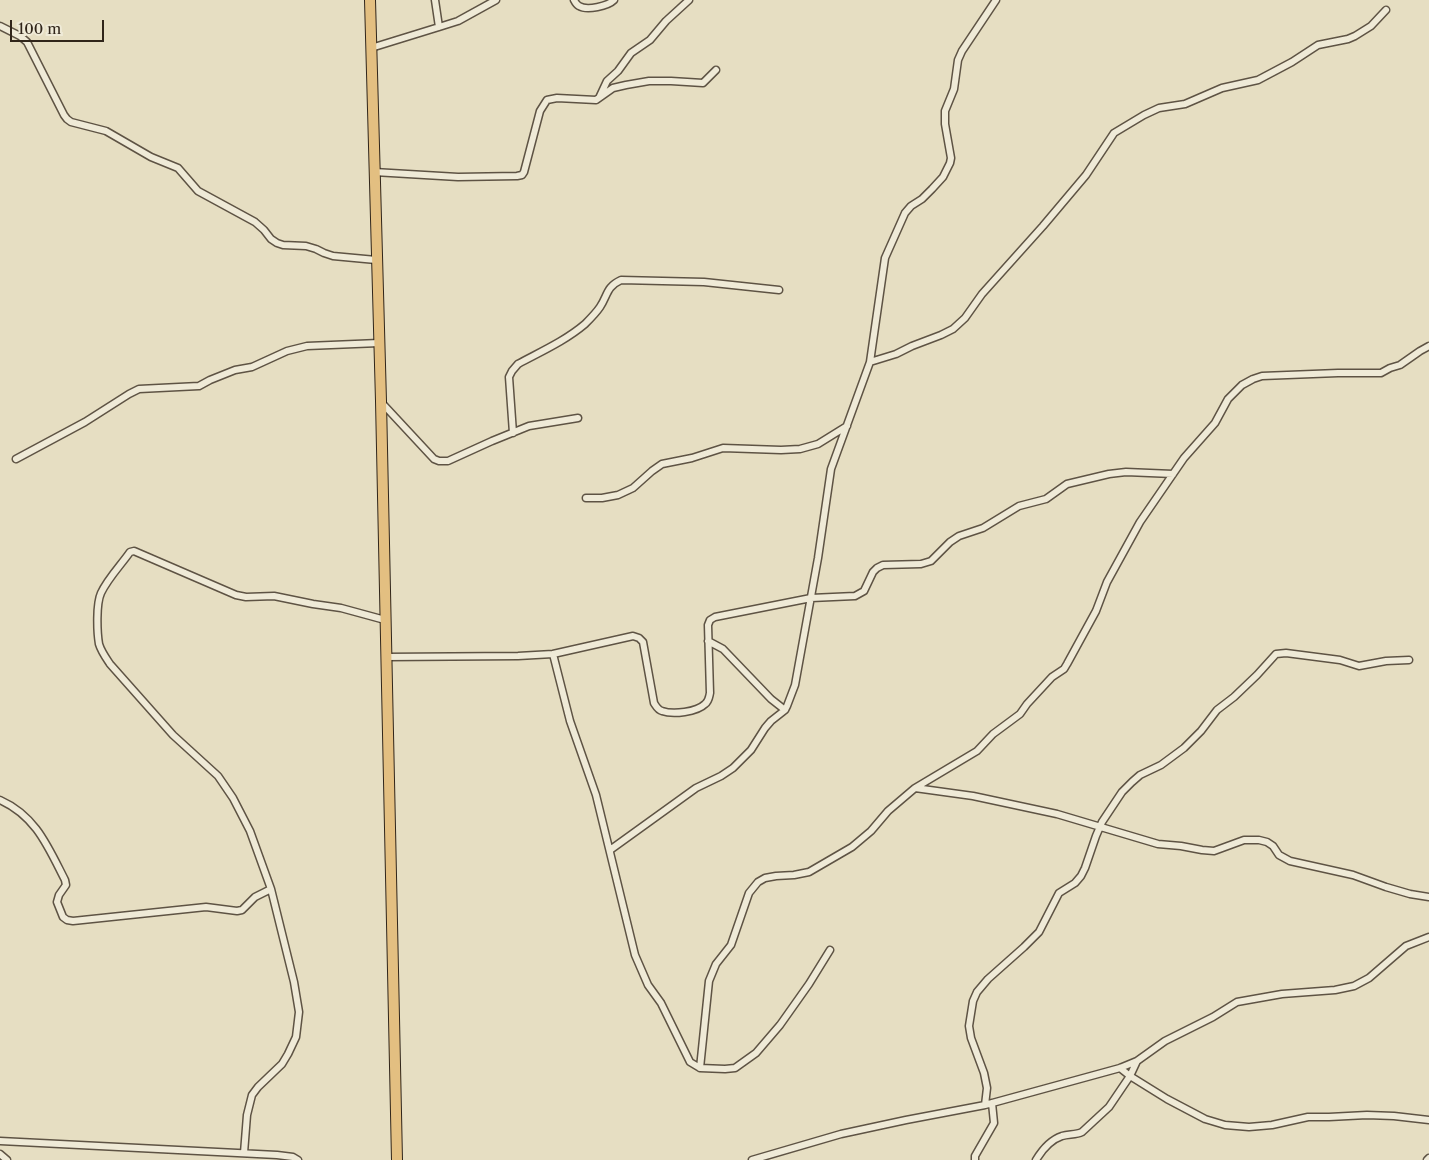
<!DOCTYPE html>
<html>
<head>
<meta charset="utf-8">
<style>
  body { margin:0 }
  #map { position:relative; width:1429px; height:1160px; overflow:hidden; background:#e6dec2; font-family:"Libre Caslon Text",serif }
  canvas { display:block }
  .scale { position:absolute; left:10px; top:20px; width:94px; height:22px; box-sizing:border-box; border:2px solid #30251a; border-top:0; padding-left:6px; font-size:15px; line-height:18px; white-space:nowrap; color:#30251a; -webkit-text-stroke:4px #efead7; paint-order:stroke }
</style>
</head>
<body>
<div id="map">
<canvas width="1429" height="1160"></canvas>
<div class="scale">100 m</div>
</div>
<script>
const g = document.querySelector('canvas').getContext('2d');
g.lineJoin = 'round';
function strokePath(path, color, width, dash) {
  g.strokeStyle = color;
  g.lineWidth = width;
  g.lineCap = dash ? 'butt' : 'round';
  g.setLineDash(dash || []);
  g.stroke(path);
}
const street = new Path2D(`
  M 435,0 L 439,27 L 458,21 L 496,0
  M 574,0 C 575,2 577,5 579,6 C 587,11 608,6 614,0
  M 0,26 L 20,36 L 27,42 L 64,115 L 67,119 L 71,122 L 106,131 L 151,157 L 178,168 L 198,191 L 255,222 L 264,230 L 271,239 L 277,243 L 283,245 L 306,246 L 316,249 L 324,253 L 333,256 L 376,260
  M 371,48 L 439,27
  M 600,96 L 607,81 L 618,71 L 631,53 L 650,40 L 666,21 L 689,0
  M 374,172 L 458,177 L 517,176 L 522,175 L 524,172 L 540,111 L 547,100 L 557,98 L 596,100 L 613,88 L 626,85 L 649,81 L 671,81 L 703,83 L 716,70
  M 870,362 L 896,354 L 912,346 L 941,335 L 953,329 L 965,318 L 982,294 L 1043,226 L 1086,175 L 1114,133 L 1144,115 L 1159,108 L 1185,104 L 1222,88 L 1258,80 L 1292,62 L 1318,45 L 1348,39 L 1355,36 L 1371,26 L 1386,10
  M 381,402 L 434,459 L 439,461 L 448,461 L 492,441 L 529,426 L 578,418
  M 513,433 L 509,377 L 512,371 L 518,364 C 540,352 565,341 585,324 C 590,319 596,313 600,307 C 608,295 606,287 621,280 L 704,282 L 779,290
  M 16,459 L 85,422 L 129,394 L 139,389 L 199,386 L 210,380 L 235,370 L 252,367 L 287,351 L 307,346 L 379,343
  M 586,498 L 602,498 L 618,495 L 633,488 L 652,471 L 662,464 L 692,458 L 723,448 L 781,450 L 800,449 L 818,444 L 847,426
  M 708,641 L 723,649 L 771,699 L 785,710
  M 553,654 L 570,721 L 596,795 L 635,955 L 648,985 L 661,1003 L 690,1062 L 700,1068 L 725,1069 L 735,1068 L 756,1053 L 780,1025 L 809,984 L 830,950
  M 386,657 L 518,656 L 553,654 L 633,636 L 639,638 L 643,642 L 654,703 C 656,706 658,710 662,711 C 673,715 697,712 705,704 C 709,701 709,697 710,693 L 708,625 L 710,620 L 715,617 L 811,598 L 855,596 L 864,591 L 873,572 L 877,568 L 883,565 L 921,564 L 931,561 L 950,542 L 959,536 L 983,528 L 1019,506 L 1046,499 L 1067,484 L 1109,474 L 1126,472 L 1173,474
  M 915,788 L 973,796 L 1057,814 L 1158,844 L 1181,846 L 1202,850 L 1214,851 L 1244,840 L 1259,840 L 1267,842 L 1273,846 L 1279,855 L 1290,861 L 1353,875 L 1386,887 L 1410,894 L 1429,897
  M 0,800 C 36,816 48,847 65,880 L 66,885 L 59,895 L 57,902 L 63,917 L 67,920 L 73,921 L 206,907 L 237,911 L 242,910 L 255,897 L 271,889
  M 610,850 L 696,788 L 721,776 L 733,768 L 751,750 L 765,728 L 771,721 L 785,710 L 787,706 L 795,685 L 818,558 L 831,469 L 870,362 L 885,258 L 905,213 L 911,206 L 922,199 L 932,189 L 943,177 L 950,163 L 951,158 L 945,124 L 945,111 L 954,89 L 958,60 L 962,51 L 996,0
  M 700,1068 L 709,981 L 716,964 L 731,945 L 749,893 L 758,882 L 765,878 L 776,876 L 794,875 L 809,872 L 852,847 L 871,831 L 888,811 L 915,788 L 977,751 L 993,734 L 1020,714 L 1027,704 L 1052,677 L 1064,669 L 1067,664 L 1096,611 L 1107,582 L 1140,522 L 1184,458 L 1215,423 L 1228,399 L 1242,385 L 1253,379 L 1262,376 L 1338,373 L 1381,373 L 1390,368 L 1400,365 L 1420,351 L 1429,346
  M 1120,1068 L 1130,1076 L 1167,1099 L 1205,1119 L 1225,1125 L 1249,1127 L 1272,1125 L 1308,1117 L 1329,1117 L 1367,1115 L 1394,1116 L 1429,1120
  M 985,1105 L 987,1088 L 984,1073 L 971,1038 L 969,1026 L 973,1001 L 977,992 L 988,979 L 1024,947 L 1039,932 L 1059,893 L 1075,883 L 1081,876 L 1085,868 L 1096,836 L 1102,822 L 1122,792 L 1132,782 L 1140,775 L 1161,765 L 1184,748 L 1201,731 L 1217,710 L 1234,697 L 1257,675 L 1276,654 L 1286,653 L 1340,660 L 1359,666 L 1386,661 L 1409,660
  M 0,1141 L 277,1155 L 293,1157 L 298,1160
  M 244,1153 L 247,1115 L 252,1095 L 258,1087 L 282,1064 L 288,1054 L 296,1037 L 299,1012 L 294,982 L 271,889 L 250,831 L 233,798 L 218,776 L 173,735 L 110,664 C 106,658 101,651 99,644 C 97,632 96,604 101,593 C 108,578 121,565 130,552 L 134,551 L 236,595 L 246,597 L 274,596 L 313,604 L 341,608 L 385,620
  M 0,1154 L 7,1160
  M 752,1160 L 841,1134 L 906,1120 L 985,1105 L 1120,1068 L 1137,1061 L 1165,1041 L 1213,1017 L 1237,1002 L 1282,994 L 1335,990 L 1354,986 L 1369,978 L 1406,946 L 1429,937
  M 975,1160 L 975,1156 L 994,1123 L 992,1103
  M 1036,1160 C 1042,1150 1050,1140 1062,1136 C 1069,1134 1076,1135 1082,1132 L 1109,1107 L 1130,1076 L 1137,1061
  M 1427,1160 L 1429,1158`);
const primary = new Path2D(`
  M 370,0 L 381,401 L 397,1160`);
strokePath(street, '#5e5344', 9);
strokePath(primary, '#30251a', 12);
strokePath(street, '#efead7', 6);
strokePath(primary, '#e3bf81', 10);
</script>
</body>
</html>
